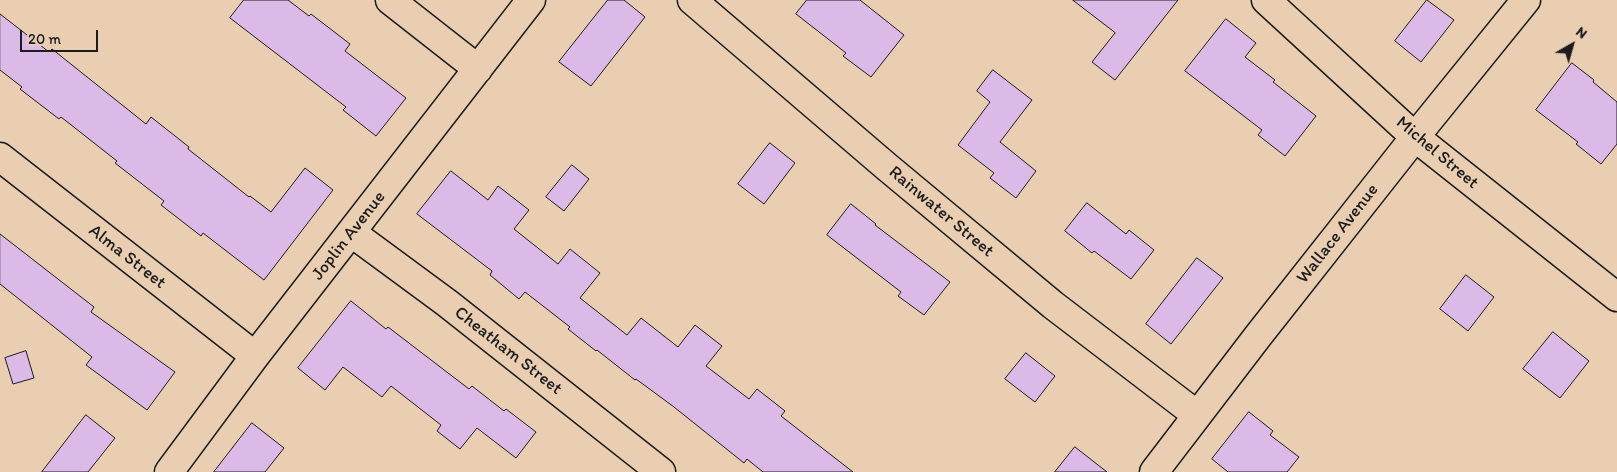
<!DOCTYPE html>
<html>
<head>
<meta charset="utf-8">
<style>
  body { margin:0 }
  #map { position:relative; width:1617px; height:472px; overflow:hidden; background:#e9ceb1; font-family:Itim,sans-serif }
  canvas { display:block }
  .north { position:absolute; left:1547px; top:20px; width:50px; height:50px; -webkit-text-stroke:4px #e9ceb1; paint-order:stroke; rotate:38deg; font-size:14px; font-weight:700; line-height:20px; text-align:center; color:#1c1c1c }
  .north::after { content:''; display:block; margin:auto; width:18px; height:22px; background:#1c1c1c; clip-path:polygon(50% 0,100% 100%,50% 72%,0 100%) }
  .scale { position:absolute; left:20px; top:30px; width:78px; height:22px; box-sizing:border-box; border:2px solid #1c1c1c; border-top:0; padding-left:6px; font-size:15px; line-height:18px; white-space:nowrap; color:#1c1c1c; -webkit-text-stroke:4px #e9ceb1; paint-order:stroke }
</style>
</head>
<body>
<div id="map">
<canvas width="1617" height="472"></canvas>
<div class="north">N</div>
<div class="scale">20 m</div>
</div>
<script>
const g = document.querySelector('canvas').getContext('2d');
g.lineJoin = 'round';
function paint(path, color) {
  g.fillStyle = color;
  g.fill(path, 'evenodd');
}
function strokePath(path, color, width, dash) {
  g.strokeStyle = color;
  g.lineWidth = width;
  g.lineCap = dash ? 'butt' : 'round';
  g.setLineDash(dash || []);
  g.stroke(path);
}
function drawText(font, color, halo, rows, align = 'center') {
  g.font = font + ' Itim,sans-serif';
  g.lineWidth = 5;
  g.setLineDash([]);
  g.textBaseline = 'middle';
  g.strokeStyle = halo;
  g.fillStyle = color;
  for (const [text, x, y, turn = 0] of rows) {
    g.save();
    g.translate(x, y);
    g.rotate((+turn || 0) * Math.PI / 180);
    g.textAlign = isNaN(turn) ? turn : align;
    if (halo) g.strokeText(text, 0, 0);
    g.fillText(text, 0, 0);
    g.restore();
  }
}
const building = new Path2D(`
  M 244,0 L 288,0 L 309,16 L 311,14 L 350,44 L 345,51 L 406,98 L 376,136 L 343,110 L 346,107 L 230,18 Z
  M 608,0 L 624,0 L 645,17 L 591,86 L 559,62 Z
  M 807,0 L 860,0 L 904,35 L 871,77 L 843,56 L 846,53 L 796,14 Z
  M 1073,0 L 1178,0 L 1115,80 L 1092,62 L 1115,33 Z
  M 1427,0 L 1454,20 L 1421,62 L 1395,41 Z
  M 0,14 L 49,52 L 52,49 L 146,124 L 151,117 L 189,147 L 188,149 L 249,197 L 250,196 L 271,212 L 305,168 L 333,190 L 264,280 L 203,233 L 201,236 L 161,205 L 164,201 L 115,163 L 117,161 L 61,117 L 59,119 L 20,89 L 22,87 L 0,70 Z
  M 1226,19 L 1256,43 L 1245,57 L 1275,80 L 1273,82 L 1316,116 L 1285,156 L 1258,135 L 1262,130 L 1185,71 Z
  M 1572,63 L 1594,80 L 1593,82 L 1617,102 L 1617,144 L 1601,164 L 1576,144 L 1578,142 L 1536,110 Z
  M 993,70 L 1032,100 L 1000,142 L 1036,171 L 1016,198 L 990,178 L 994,173 L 958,145 L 990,102 L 977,91 Z
  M 770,143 L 795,163 L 764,204 L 738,184 Z
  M 572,165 L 589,179 L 564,211 L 546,197 Z
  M 451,171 L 488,200 L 498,186 L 529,210 L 514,229 L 558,264 L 570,249 L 600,273 L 580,298 L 627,335 L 641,318 L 678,347 L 695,325 L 722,346 L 706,366 L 749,399 L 757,389 L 785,411 L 781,416 L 853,472 L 763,472 L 747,459 L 744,463 L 674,407 L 636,379 L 635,380 L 597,350 L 596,351 L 568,329 L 570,327 L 525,292 L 519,299 L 490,275 L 492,271 L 417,214 Z
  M 1087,203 L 1126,234 L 1129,230 L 1154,250 L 1131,279 L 1094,251 L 1092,253 L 1065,231 Z
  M 851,204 L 876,224 L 875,225 L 950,282 L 924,315 L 898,296 L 901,292 L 827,235 Z
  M 0,234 L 94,307 L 91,312 L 175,372 L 147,410 L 86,365 L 92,357 L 0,284 Z
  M 1197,258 L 1223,278 L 1171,344 L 1146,324 Z
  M 1466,275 L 1494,297 L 1468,331 L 1440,309 Z
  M 351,301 L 386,329 L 388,327 L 469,389 L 472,386 L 504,411 L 506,409 L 536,432 L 516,458 L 477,428 L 460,449 L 437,431 L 441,425 L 391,386 L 382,397 L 343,367 L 325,390 L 298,368 Z
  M 1553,332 L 1589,361 L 1560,398 L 1523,369 Z
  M 26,351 L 34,378 L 13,384 L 5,358 Z
  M 1026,353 L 1055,376 L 1035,402 L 1005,379 Z
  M 1249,412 L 1273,431 L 1270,435 L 1299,457 L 1287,472 L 1228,472 L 1212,459 Z
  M 86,415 L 115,438 L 88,472 L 42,472 Z
  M 252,423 L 284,448 L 265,472 L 214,472 Z
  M 1075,447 L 1107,472 L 1055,472 Z`);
const minor = new Path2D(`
  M 390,0 L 478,69
  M 692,0 L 887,167 L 1053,305 L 1197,415
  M 1266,0 L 1415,137 L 1617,297
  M 0,157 L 255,356
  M 352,233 L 447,303 L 661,472
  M 169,472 L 255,356 L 531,0
  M 1154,472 L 1258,336 L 1415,137 L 1526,0`);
const streetNames = [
  ["Michel Street",1437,153,40],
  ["Rainwater Street",941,212,40],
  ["Wallace Avenue",1338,234,-52],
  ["Joplin Avenue",349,236,-52],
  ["Alma Street",127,257,38],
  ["Cheatham Street",508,351,38]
];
paint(building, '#dbbae7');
strokePath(building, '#1c1c1c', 1);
strokePath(minor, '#1c1c1c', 31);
strokePath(minor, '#e9ceb1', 28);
drawText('18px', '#1c1c1c', '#e9ceb1', streetNames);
</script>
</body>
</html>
